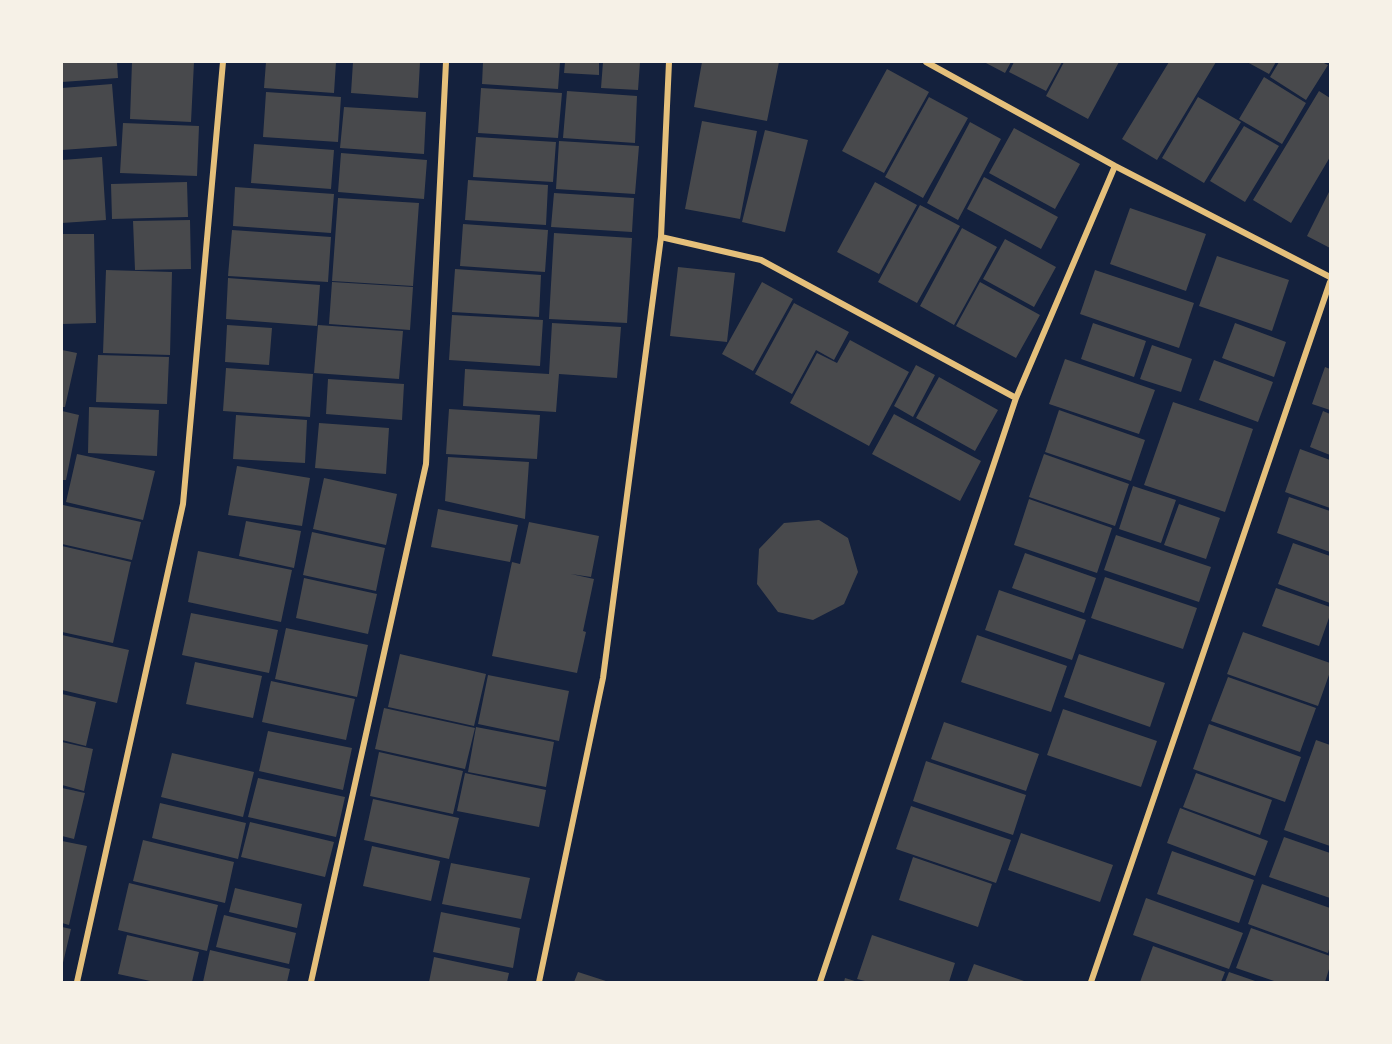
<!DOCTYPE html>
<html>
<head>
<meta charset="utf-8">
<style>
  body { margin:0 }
  #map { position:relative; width:1392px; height:1044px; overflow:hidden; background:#14213d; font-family:Mulish,sans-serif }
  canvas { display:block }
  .frame { position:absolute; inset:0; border:63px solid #f6f1e7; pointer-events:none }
</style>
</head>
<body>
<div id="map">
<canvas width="1392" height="1044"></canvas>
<div class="frame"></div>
</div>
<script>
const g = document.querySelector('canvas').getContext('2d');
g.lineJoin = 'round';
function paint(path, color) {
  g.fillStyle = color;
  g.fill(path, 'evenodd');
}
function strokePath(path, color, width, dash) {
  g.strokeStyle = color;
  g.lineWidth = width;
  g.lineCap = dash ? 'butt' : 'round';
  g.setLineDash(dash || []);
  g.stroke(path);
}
const building = new Path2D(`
  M 62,62 L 117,62 L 118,78 L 62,82 Z
  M 132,62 L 194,62 L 191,122 L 130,119 Z
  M 266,62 L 336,62 L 334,93 L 264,88 Z
  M 353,62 L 420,62 L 418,98 L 351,93 Z
  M 483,62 L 560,62 L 558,89 L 482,84 Z
  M 565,62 L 599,62 L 599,75 L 564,73 Z
  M 603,62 L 640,62 L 638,90 L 601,88 Z
  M 702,62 L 779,62 L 767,121 L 694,107 Z
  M 984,62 L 1011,62 L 1005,73 Z
  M 1014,62 L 1062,62 L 1046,91 L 1009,72 Z
  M 1064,62 L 1119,62 L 1088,119 L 1046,96 Z
  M 1169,62 L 1216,62 L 1157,160 L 1122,139 Z
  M 1247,62 L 1276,62 L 1269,74 Z
  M 1279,62 L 1322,62 L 1328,65 L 1306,100 L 1270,77 Z
  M 887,69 L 929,92 L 884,173 L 842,151 Z
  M 1264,77 L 1306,103 L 1282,144 L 1239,119 Z
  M 112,84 L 117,146 L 62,150 L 62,88 Z
  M 481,88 L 562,93 L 558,138 L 478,133 Z
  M 567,91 L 637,96 L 635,143 L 563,138 Z
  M 1319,91 L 1330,98 L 1330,157 L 1291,223 L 1253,200 Z
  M 266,92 L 341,97 L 338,142 L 263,137 Z
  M 929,97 L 968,118 L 923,198 L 885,177 Z
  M 1198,97 L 1241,122 L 1204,183 L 1162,158 Z
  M 344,107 L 426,112 L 424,154 L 340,148 Z
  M 702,121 L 757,131 L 740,219 L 685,209 Z
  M 970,122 L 1001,139 L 958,220 L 927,203 Z
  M 123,123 L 199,126 L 197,176 L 120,173 Z
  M 1244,126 L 1279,146 L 1245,202 L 1210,181 Z
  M 1014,128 L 1080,164 L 1055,209 L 989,173 Z
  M 765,130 L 808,140 L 785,232 L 742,222 Z
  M 476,137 L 556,142 L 553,182 L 473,177 Z
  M 559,141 L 639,146 L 635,194 L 556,189 Z
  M 254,144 L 334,150 L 331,189 L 251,183 Z
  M 341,153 L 427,160 L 424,199 L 338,192 Z
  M 102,157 L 106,220 L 62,223 L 62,160 Z
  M 984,177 L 1058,217 L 1041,249 L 967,209 Z
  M 468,180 L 548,185 L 546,225 L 465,220 Z
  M 187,182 L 188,217 L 112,219 L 111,184 Z
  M 875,182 L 917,205 L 879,274 L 837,252 Z
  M 235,187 L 334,194 L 331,233 L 233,226 Z
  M 1330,190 L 1330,248 L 1307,236 Z
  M 554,193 L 634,198 L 632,232 L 551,227 Z
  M 338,198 L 419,203 L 413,286 L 332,281 Z
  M 920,205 L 960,226 L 917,303 L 878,282 Z
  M 1130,208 L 1206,234 L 1186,291 L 1110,264 Z
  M 190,220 L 191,269 L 135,270 L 133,221 Z
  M 463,224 L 548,230 L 545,272 L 460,266 Z
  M 962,228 L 997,247 L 954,325 L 920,306 Z
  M 232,230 L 331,237 L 328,282 L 228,276 Z
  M 554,233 L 632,238 L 627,323 L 549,319 Z
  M 62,234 L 94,234 L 96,323 L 62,324 Z
  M 1005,239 L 1056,267 L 1034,307 L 983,279 Z
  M 1217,256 L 1289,280 L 1272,331 L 1199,306 Z
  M 678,267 L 735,273 L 727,342 L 670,336 Z
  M 455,269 L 541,275 L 539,317 L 452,312 Z
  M 106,270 L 172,272 L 170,355 L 103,353 Z
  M 1095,270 L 1194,303 L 1179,348 L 1080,314 Z
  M 228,278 L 320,285 L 317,326 L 226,319 Z
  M 332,282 L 413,287 L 410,330 L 329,324 Z
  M 762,282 L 793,299 L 753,371 L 722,354 Z
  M 980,282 L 1040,315 L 1016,358 L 956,326 Z
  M 794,303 L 849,332 L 834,360 L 816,350 L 792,394 L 755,374 Z
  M 452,315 L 543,320 L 540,366 L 449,360 Z
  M 552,323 L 621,327 L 617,378 L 559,374 L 556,412 L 463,406 L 465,369 L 549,374 Z
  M 1093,323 L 1146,341 L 1134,377 L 1081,359 Z
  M 1235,323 L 1286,342 L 1274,377 L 1222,358 Z
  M 227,325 L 272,328 L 269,365 L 225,362 Z
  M 318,325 L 403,331 L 399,379 L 314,373 Z
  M 850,340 L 909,372 L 869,446 L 790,403 L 817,353 L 837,363 Z
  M 1152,345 L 1192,359 L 1181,392 L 1140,379 Z
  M 62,350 L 77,353 L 65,407 L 62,407 Z
  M 98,355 L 169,357 L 167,404 L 96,402 Z
  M 1065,359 L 1155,390 L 1139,434 L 1049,404 Z
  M 1214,360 L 1273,382 L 1258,422 L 1199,400 Z
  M 916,365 L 935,375 L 913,417 L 894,406 Z
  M 1325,367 L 1330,369 L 1330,410 L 1312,404 Z
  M 226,368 L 313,374 L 310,417 L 223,411 Z
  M 939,377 L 998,410 L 975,451 L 916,418 Z
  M 328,379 L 404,384 L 402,420 L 326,414 Z
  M 1173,402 L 1253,429 L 1225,512 L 1144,485 Z
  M 89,407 L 159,410 L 157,456 L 88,453 Z
  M 449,409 L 540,415 L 537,459 L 446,454 Z
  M 1059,410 L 1145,440 L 1131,481 L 1045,452 Z
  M 62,411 L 79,415 L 66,480 L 62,480 Z
  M 1323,411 L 1330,414 L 1330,455 L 1310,447 Z
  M 894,414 L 981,461 L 960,501 L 872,454 Z
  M 236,415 L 307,420 L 305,463 L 233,459 Z
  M 319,423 L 389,428 L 386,474 L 315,468 Z
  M 1300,449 L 1330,460 L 1330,508 L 1285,492 Z
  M 77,454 L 155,471 L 143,520 L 66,502 Z
  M 1044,454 L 1129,484 L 1115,526 L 1029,497 Z
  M 448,457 L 529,462 L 525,519 L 445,501 Z
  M 237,466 L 310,478 L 302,526 L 228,515 Z
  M 324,478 L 397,494 L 386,545 L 313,529 Z
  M 1133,486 L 1176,500 L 1161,543 L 1119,529 Z
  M 1289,497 L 1330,511 L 1330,552 L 1277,533 Z
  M 1029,499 L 1112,528 L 1097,573 L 1014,545 Z
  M 1179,504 L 1220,518 L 1206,559 L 1164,545 Z
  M 63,505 L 141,522 L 132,560 L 62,544 L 62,513 Z
  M 438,509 L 518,525 L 510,562 L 431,547 Z
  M 819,520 L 848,538 L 858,572 L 844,604 L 813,620 L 778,612 L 757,584 L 759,549 L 784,523 Z
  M 246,521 L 301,531 L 294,568 L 239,556 Z
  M 529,522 L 599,536 L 591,577 L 571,574 L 594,579 L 583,631 L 586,632 L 577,673 L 492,656 L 512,562 L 520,564 Z
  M 312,532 L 385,548 L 376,591 L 303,575 Z
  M 1116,535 L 1211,567 L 1199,602 L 1104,570 Z
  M 1293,543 L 1330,556 L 1330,603 L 1278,584 Z
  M 62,546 L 131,562 L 113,643 L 62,632 Z
  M 198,551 L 292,570 L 281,622 L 188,602 Z
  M 1025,553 L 1096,578 L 1084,613 L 1012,588 Z
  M 1105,577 L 1197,608 L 1183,649 L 1091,618 Z
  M 304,578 L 377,594 L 368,634 L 296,618 Z
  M 1276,588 L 1330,607 L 1330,615 L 1319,646 L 1262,626 Z
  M 999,590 L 1086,620 L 1072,660 L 985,630 Z
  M 191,613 L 278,630 L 269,673 L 182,655 Z
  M 286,628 L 368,645 L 357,697 L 275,679 Z
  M 1243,632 L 1330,663 L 1330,672 L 1318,706 L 1227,674 Z
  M 62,635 L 129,650 L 117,703 L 62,690 Z
  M 977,635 L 1067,666 L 1051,712 L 961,682 Z
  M 400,654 L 486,674 L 474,726 L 388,707 Z
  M 1079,654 L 1165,683 L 1150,727 L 1064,697 Z
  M 195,662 L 262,676 L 253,718 L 186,704 Z
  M 488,675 L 569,691 L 559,741 L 478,724 Z
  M 1228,677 L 1316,708 L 1300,752 L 1211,721 Z
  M 271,681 L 355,699 L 346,740 L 262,722 Z
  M 62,694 L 96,702 L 86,746 L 62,740 Z
  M 384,708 L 475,728 L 465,769 L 375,749 Z
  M 1063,709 L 1157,741 L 1141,787 L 1047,755 Z
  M 944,722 L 1039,754 L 1026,791 L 931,759 Z
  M 1209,724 L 1301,757 L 1285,802 L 1193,769 Z
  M 476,727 L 554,742 L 546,787 L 468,772 Z
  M 268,731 L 352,748 L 343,790 L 259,771 Z
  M 1316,740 L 1330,745 L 1330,846 L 1284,830 Z
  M 62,742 L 93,749 L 84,791 L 62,785 Z
  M 379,752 L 463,771 L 453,814 L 370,796 Z
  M 172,753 L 254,772 L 243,817 L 161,797 Z
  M 926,761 L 1026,795 L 1013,835 L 913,801 Z
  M 465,773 L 546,790 L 539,827 L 457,811 Z
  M 1196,773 L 1272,800 L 1260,835 L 1183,807 Z
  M 258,778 L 345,797 L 336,837 L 248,817 Z
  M 62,788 L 85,793 L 74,839 L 62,836 Z
  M 373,799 L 459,818 L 449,859 L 364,840 Z
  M 160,803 L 246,823 L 238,859 L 152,838 Z
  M 911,806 L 1011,840 L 996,883 L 896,849 Z
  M 1180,808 L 1268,841 L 1255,876 L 1167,843 Z
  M 250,822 L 334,842 L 325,877 L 241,857 Z
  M 1021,833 L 1113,865 L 1100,902 L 1008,870 Z
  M 1284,837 L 1330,853 L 1330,898 L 1269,877 Z
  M 143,840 L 234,862 L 225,903 L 133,881 Z
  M 62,841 L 87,846 L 69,925 L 62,923 Z
  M 372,846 L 440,861 L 431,901 L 363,886 Z
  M 1172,851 L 1254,880 L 1239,923 L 1157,894 Z
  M 913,857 L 992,884 L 978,927 L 899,900 Z
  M 451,863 L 530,878 L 521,919 L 442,904 Z
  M 129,883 L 218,905 L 207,951 L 118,930 Z
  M 1262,884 L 1330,908 L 1330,946 L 1328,953 L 1248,924 Z
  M 235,888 L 302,904 L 297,928 L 229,912 Z
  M 1146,898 L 1243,933 L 1229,969 L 1133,935 Z
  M 441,912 L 520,928 L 513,968 L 433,952 Z
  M 224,915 L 296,933 L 289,964 L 216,947 Z
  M 62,927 L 71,929 L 62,967 Z
  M 1251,928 L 1330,956 L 1330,966 L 1325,982 L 1277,982 L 1236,968 Z
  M 127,935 L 199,952 L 192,982 L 155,982 L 118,974 Z
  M 872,935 L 955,963 L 949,982 L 869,982 L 857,979 Z
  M 1153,946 L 1225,972 L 1221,982 L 1140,982 Z
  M 210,950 L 290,969 L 287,982 L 203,982 Z
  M 434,957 L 509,973 L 507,982 L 429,982 Z
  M 974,964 L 1027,982 L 967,982 Z
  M 578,972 L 609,982 L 574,982 Z
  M 1229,972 L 1258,982 L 1225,982 Z
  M 845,978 L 858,982 L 844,982 Z`);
const minor = new Path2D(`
  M 926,62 L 1115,166 L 1330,277
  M 661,237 L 761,260 L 1016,398
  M 77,982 L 183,504 L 223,62
  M 311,982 L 426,464 L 446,62
  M 539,982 L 603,678 L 661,237 L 669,62
  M 820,982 L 1016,398 L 1115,166
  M 1091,982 L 1330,282`);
paint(building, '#48494c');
strokePath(minor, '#e5c07b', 6);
</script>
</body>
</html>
